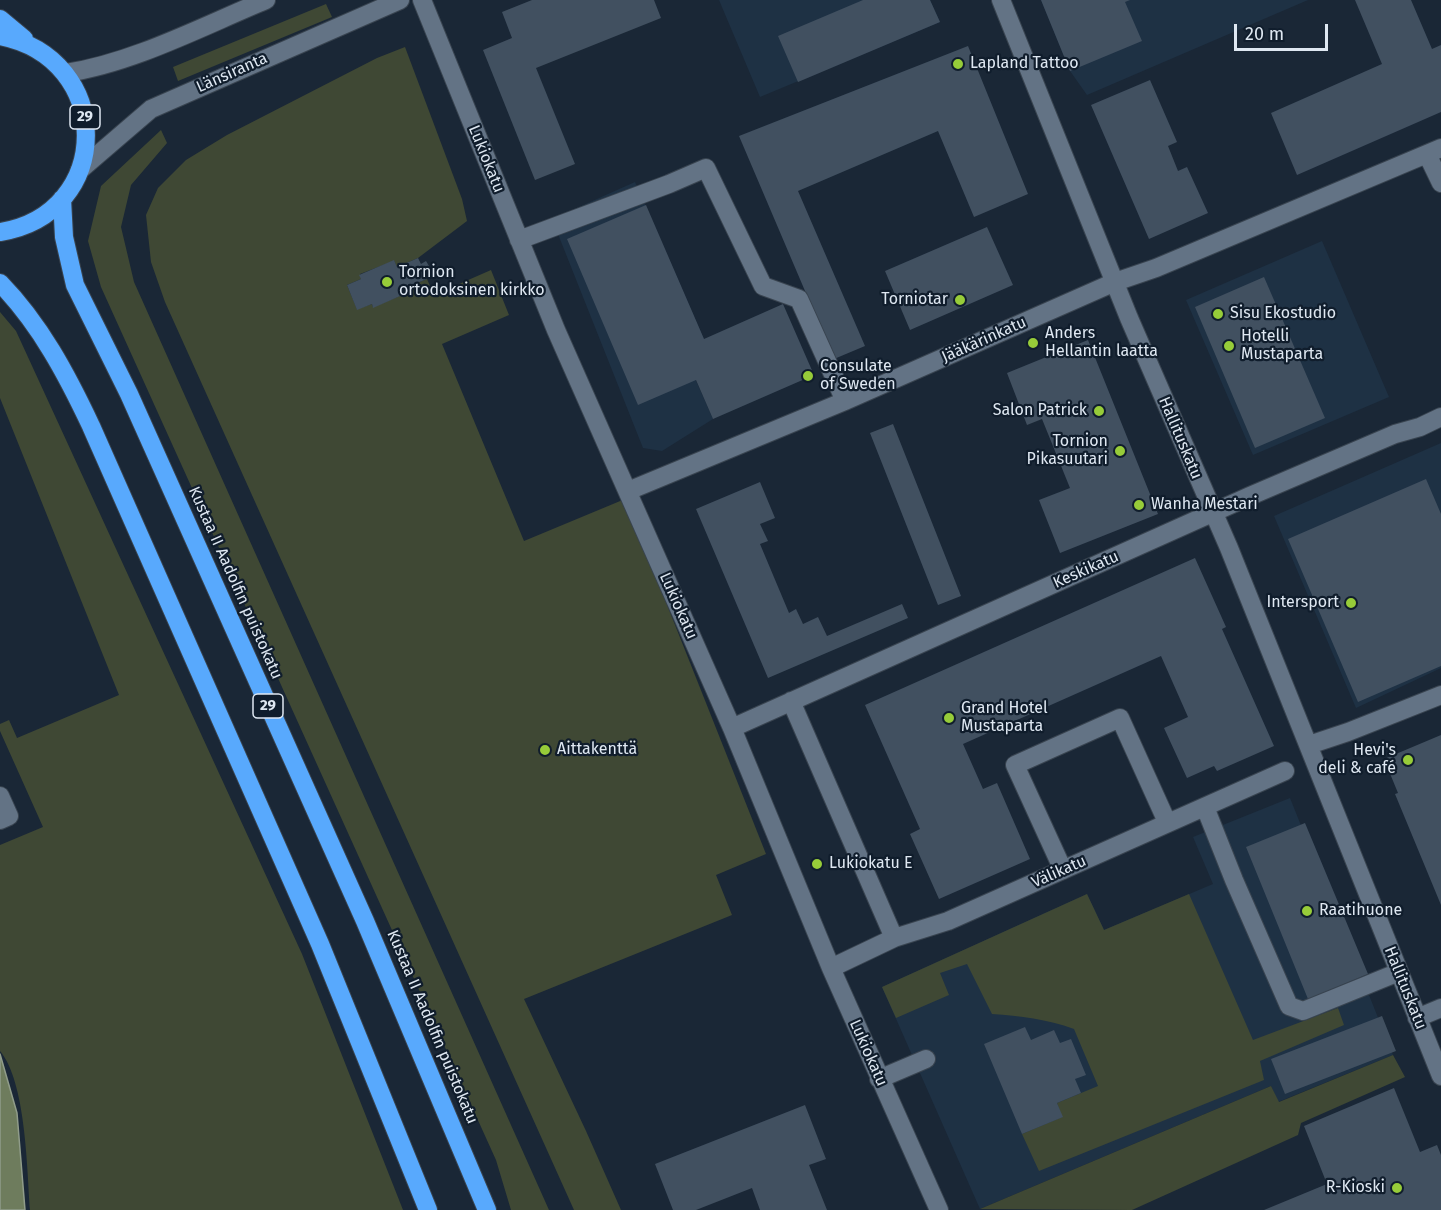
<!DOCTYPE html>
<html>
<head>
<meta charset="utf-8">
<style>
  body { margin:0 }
  #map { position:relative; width:1441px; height:1210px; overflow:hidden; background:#1a2736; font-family:"Fira Sans",sans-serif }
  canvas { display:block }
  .scale { position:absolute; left:1234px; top:24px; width:94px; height:27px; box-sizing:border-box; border:3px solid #dfe8f2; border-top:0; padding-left:8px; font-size:18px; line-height:21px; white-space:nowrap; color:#dfe8f2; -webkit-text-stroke:4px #101d2c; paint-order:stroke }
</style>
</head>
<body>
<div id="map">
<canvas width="1441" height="1210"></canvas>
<div class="scale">20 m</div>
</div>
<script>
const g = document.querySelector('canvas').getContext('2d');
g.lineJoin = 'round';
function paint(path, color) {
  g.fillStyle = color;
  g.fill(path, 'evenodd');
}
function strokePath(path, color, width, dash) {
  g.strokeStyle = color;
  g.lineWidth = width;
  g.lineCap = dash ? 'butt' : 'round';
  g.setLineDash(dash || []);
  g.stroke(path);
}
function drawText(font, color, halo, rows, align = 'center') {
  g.font = font + ' "Fira Sans",sans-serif';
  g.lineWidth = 4.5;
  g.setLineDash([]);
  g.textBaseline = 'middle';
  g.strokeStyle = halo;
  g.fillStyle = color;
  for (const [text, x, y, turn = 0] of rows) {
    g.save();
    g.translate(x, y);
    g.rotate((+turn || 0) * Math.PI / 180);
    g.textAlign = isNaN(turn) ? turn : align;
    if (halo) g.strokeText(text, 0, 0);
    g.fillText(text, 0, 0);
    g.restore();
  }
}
const built = new Path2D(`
  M 719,0 L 930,0 L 940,22 L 760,97 Z
  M 1041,0 L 1308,0 L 1087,95 L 1070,71 Z
  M 635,182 L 704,339 L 682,349 L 713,419 L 662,451 L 643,448 L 552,219 Z
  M 1322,241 L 1389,397 L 1253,455 L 1186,300 Z
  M 1441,443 L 1441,668 L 1356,708 L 1274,516 Z
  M 1290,798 L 1393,1055 L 1278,1102 L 1271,1086 L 980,1209 L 882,987 L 1087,894 L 1104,930 L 1213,884 L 1193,837 Z`);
const green = new Path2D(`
  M 326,4 L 332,17 L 178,81 L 173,67 Z
  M 405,47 L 462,199 L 467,221 L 418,258 L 397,267 L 394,261 L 360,274 L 361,279 L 347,285 L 357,309 L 372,304 L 373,307 L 407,293 L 405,288 L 427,279 L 434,295 L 491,270 L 509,315 L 442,344 L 524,541 L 625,499 L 766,854 L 716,875 L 732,915 L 524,999 L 586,1131 L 621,1210 L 574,1210 L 165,302 L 151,262 L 146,215 L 158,188 L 186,160 L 227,135 L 377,58 Z
  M 161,130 L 167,143 L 131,185 L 121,227 L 134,282 L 549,1210 L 511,1210 L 496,1160 L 101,287 L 88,241 L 101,186 Z
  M 0,312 L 16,331 L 302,954 L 403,1210 L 30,1210 C 27,1169 26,1082 0,1051 L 0,845 L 43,827 L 0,731 L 0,724 L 9,720 L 17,738 L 119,695 L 0,398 Z
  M 1087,894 L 1104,930 L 1189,894 L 1253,1040 L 1338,1008 L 1344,1025 L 1260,1061 L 1264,1080 L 1039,1171 L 1022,1134 L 1062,1117 L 1057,1103 L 1098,1086 L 1074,1029 C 1047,1019 1020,1016 992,1014 L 967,964 L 940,973 L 949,995 L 896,1018 L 882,987 Z
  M 1393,1055 L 1405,1077 L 1301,1123 L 1298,1135 L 1132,1210 L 980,1209 L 1271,1086 L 1279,1102 Z`);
const water = new Path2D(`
  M 0,1054 L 17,1113 L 25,1210 L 0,1210 Z`);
const building = new Path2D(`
  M 532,0 L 654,0 L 661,18 L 536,68 L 575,164 L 535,180 L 483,50 L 512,38 L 502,12 Z
  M 863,0 L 930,0 L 940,22 L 798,82 L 778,36 Z
  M 1041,0 L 1130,0 L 1125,2 L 1142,41 L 1070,71 Z
  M 1355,0 L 1411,0 L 1432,49 L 1441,45 L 1441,112 L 1297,175 L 1271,113 L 1382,64 Z
  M 968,46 L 1028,194 L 974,217 L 938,131 L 798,191 L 865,346 L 834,359 L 739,136 Z
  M 1150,80 L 1177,142 L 1168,146 L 1178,171 L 1187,167 L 1208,213 L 1149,239 L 1091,105 Z
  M 646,205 L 704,339 L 783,304 L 814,375 L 713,419 L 696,380 L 638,405 L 567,239 Z
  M 987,227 L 1013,285 L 910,330 L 885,271 Z
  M 418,258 L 421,264 L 426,261 L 429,266 L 430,270 L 424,273 L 427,279 L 405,288 L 407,293 L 373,308 L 372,304 L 357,310 L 347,285 L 361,279 L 359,275 L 394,260 L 397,267 Z
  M 1264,277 L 1325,418 L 1255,448 L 1195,307 Z
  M 1088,340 L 1158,514 L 1060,553 L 1039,500 L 1070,488 L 1042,419 L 1027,425 L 1007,373 Z
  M 893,424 L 961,596 L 938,605 L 870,433 Z
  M 1426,479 L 1441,514 L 1441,666 L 1358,702 L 1288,539 Z
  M 760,482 L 775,518 L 760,524 L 768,541 L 760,544 L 789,613 L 796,609 L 803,624 L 818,617 L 827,636 L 902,604 L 908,618 L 768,678 L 696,509 Z
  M 1195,558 L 1226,627 L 1222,629 L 1274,746 L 1217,771 L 1214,766 L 1187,778 L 1164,728 L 1188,717 L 1161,656 L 963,744 L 983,789 L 997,783 L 1030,859 L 939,899 L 910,834 L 920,829 L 865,705 Z
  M 1441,735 L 1441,905 L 1395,794 L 1398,793 L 1384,759 Z
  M 1305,823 L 1368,974 L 1308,999 L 1246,847 Z
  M 1382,1016 L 1396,1051 L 1285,1094 L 1271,1059 Z
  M 1025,1027 L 1031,1040 L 1054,1030 L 1060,1043 L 1071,1039 L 1086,1075 L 1075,1079 L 1081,1093 L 1057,1103 L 1063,1117 L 1022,1134 L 984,1044 Z
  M 1394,1088 L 1420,1152 L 1437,1145 L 1441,1155 L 1441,1210 L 1264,1210 L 1327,1184 L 1304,1126 Z
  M 805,1105 L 826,1159 L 809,1165 L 827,1210 L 760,1210 L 752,1188 L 696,1210 L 673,1210 L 655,1164 Z`);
const minor = new Path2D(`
  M 422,0 L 556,330 L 732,728 L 831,968 L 939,1210
  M 1001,0 L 1129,318 L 1229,548 L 1441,1076
  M 66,73 C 133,63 203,26 266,0
  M 1427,154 L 1441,183
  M 80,170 L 151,109 L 400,0
  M 519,240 L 669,184 L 706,168 L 763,286 L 799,299 L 845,401
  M 628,491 L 845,401 L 1115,282 L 1156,268 L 1441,148
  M 791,701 L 894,938
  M 732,728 L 1250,496 L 1395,434 L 1420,427 L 1441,417
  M 1309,745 L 1348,732 L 1441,695
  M 0,796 L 9,816 L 0,820
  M 1205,807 L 1234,880 L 1289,1006 L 1303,1011 L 1399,972
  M 1063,870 L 1015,765 L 1120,718 L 1167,822
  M 831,968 L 894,938 L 948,921 L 1285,771
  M 1417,1018 L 1441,1008
  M 879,1079 L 926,1059`);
const highway = new Path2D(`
  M 0,19 L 24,39
  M 0,36 C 115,58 114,214 0,232
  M 62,199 L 64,237 L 75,285 L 129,394 L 365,921 L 487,1210
  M 0,283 C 40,324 67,375 91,426 L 320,944 L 428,1210`);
const markers = [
  [958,64,6,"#97cc39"],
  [387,282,6,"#97cc39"],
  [960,300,6,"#97cc39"],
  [1218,314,6,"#97cc39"],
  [1033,343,6,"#97cc39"],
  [1229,346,6,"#97cc39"],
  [808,376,6,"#97cc39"],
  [1099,411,6,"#97cc39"],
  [1120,451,6,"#97cc39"],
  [1139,505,6,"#97cc39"],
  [1351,603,6,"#97cc39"],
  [949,718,6,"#97cc39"],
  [545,750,6,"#97cc39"],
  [1408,760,6,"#97cc39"],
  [817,864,6,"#97cc39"],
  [1307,911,6,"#97cc39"],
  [1397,1188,6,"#97cc39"]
];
const shields = [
  [85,117,30],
  [268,706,30]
];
const shieldNames = [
  ["29",85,117],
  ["29",268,706]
];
const poiNames = [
  ["Lapland Tattoo",970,64],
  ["Tornion",399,273],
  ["ortodoksinen kirkko",399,291],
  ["Torniotar",948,300,"right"],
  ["Sisu Ekostudio",1230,314],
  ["Anders",1045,334],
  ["Hellantin laatta",1045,352],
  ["Hotelli",1241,337],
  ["Mustaparta",1241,355],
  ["Consulate",820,367],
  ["of Sweden",820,385],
  ["Salon Patrick",1087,411,"right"],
  ["Tornion",1108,442,"right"],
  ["Pikasuutari",1108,460,"right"],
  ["Wanha Mestari",1151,505],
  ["Intersport",1339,603,"right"],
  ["Grand Hotel",961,709],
  ["Mustaparta",961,727],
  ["Aittakenttä",557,750],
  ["Hevi's",1396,751,"right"],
  ["deli & café",1396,769,"right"],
  ["Lukiokatu E",829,864],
  ["Raatihuone",1319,911],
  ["R-Kioski",1385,1188,"right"]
];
const streetNames = [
  ["Länsiranta",232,73,-24],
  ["Lukiokatu",486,159,68],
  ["Jääkärinkatu",984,340,-24],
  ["Hallituskatu",1180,438,67],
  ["Keskikatu",1086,570,-24],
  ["Kustaa II Aadolfin puistokatu",235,583,66],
  ["Lukiokatu",678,606,66],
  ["Välikatu",1059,872,-24],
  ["Hallituskatu",1405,988,68],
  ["Kustaa II Aadolfin puistokatu",432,1027,67],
  ["Lukiokatu",868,1053,66]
];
paint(built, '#1e3144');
paint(green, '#3f4834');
paint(water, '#6e7c5d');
strokePath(water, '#909c8a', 1.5);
paint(building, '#415060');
strokePath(minor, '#394450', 20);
strokePath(highway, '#394450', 20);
strokePath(minor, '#637385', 18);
strokePath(highway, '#58a9fd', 18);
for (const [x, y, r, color] of markers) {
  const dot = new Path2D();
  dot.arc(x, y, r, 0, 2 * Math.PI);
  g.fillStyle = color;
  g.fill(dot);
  strokePath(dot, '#101d2c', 2);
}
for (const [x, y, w] of shields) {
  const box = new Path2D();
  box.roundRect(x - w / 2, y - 12, w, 24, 4.5);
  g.fillStyle = '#101d2c';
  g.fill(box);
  strokePath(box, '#dfe8f2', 1.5);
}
drawText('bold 15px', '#dfe8f2', null, shieldNames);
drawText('16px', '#dfe8f2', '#101d2c', poiNames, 'left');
drawText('16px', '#dfe8f2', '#101d2c', streetNames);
</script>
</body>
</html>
